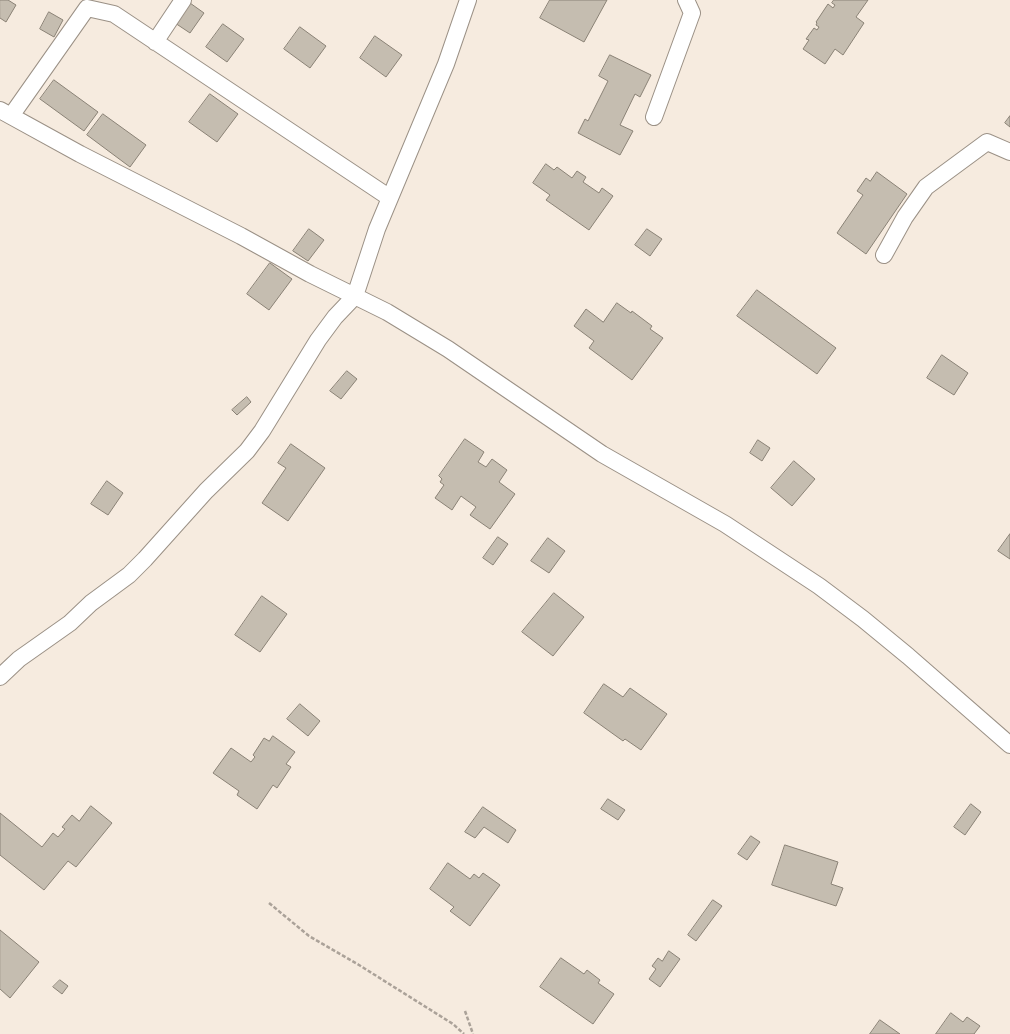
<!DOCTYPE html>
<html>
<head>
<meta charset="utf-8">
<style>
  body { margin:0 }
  canvas { display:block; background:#f6ebdf }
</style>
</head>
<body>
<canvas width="1010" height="1034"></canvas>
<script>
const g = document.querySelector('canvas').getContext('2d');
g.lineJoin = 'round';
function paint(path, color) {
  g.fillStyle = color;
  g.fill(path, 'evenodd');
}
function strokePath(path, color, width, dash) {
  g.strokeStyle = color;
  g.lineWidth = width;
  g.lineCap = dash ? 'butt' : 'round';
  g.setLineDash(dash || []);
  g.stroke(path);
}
const building = new Path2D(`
  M 0,0 L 8,0 L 16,5 L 6,22 L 0,18 Z
  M 550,0 L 607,0 L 584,42 L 540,18 Z
  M 834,0 L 868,0 L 856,17 L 864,23 L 843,55 L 835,49 L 825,64 L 803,49 L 809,40 L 806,39 L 814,28 L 817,30 L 819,27 L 816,25 L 817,23 L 816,22 L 828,4 L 833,8 L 835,5 L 832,3 Z
  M 190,3 L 204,13 L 190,33 L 175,23 Z
  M 49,12 L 63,20 L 54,37 L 40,29 Z
  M 223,24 L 244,39 L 227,62 L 206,47 Z
  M 300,27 L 326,46 L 310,68 L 284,49 Z
  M 375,36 L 402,55 L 386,77 L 360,58 Z
  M 610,55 L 651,75 L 640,97 L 635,94 L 620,125 L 633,131 L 620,155 L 578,133 L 585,119 L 588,121 L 608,81 L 599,76 Z
  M 54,80 L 98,112 L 84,131 L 40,99 Z
  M 210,94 L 238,114 L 217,142 L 189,122 Z
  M 103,114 L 146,145 L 130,167 L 87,135 Z
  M 1010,116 L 1010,127 L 1005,123 Z
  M 546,164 L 554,170 L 557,167 L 572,178 L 577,171 L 586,177 L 583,182 L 599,193 L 602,188 L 613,196 L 589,230 L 546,200 L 550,195 L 533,183 Z
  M 877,172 L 907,194 L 866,254 L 837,233 L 863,195 L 857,191 L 866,178 L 870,181 Z
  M 309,229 L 324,240 L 308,261 L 293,251 Z
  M 647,229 L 662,239 L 650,256 L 635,245 Z
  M 270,263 L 292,279 L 269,310 L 247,294 Z
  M 757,290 L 836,348 L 817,374 L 737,316 Z
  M 617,303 L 631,313 L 632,311 L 652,326 L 650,329 L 663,338 L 632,380 L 589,348 L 594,341 L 574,326 L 586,309 L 603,322 Z
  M 942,355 L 968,373 L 954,395 L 927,378 Z
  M 347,371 L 357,379 L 341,399 L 330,391 Z
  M 247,397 L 251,402 L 237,415 L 232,410 Z
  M 465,439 L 484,452 L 478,462 L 486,467 L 492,459 L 507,470 L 499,482 L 515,494 L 490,529 L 470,515 L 476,507 L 461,496 L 452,510 L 435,498 L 444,485 L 440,482 L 442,479 L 439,476 Z
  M 758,440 L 770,448 L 762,461 L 750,453 Z
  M 291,444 L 325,468 L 288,521 L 262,503 L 286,468 L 278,463 Z
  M 794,461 L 815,479 L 792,506 L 771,488 Z
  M 107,481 L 123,493 L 108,515 L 91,504 Z
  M 1010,534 L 1010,559 L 998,551 Z
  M 498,537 L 508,544 L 493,565 L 483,558 Z
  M 548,538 L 565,551 L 549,573 L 531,561 Z
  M 554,593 L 584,617 L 553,656 L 522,632 Z
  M 262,596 L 287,614 L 260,652 L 235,635 Z
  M 604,684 L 623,697 L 630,688 L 667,714 L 641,750 L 625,739 L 623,741 L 584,713 Z
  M 300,704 L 320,721 L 308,736 L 287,719 Z
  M 273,736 L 295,752 L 286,764 L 291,767 L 277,788 L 273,785 L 257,809 L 237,795 L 239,791 L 213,773 L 231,748 L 251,762 L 255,757 L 253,755 L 264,738 L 269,741 Z
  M 608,799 L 625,810 L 618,820 L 601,809 Z
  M 971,804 L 981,812 L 965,835 L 954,827 Z
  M 91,806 L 112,823 L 76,867 L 68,861 L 44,890 L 0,855 L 0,813 L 42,847 L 53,833 L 58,837 L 65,829 L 62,827 L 72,815 L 79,821 Z
  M 483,807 L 516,830 L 508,843 L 484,827 L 475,838 L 465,832 Z
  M 751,836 L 760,842 L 747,860 L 738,854 Z
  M 785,845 L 838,862 L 831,884 L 843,888 L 836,906 L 772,885 Z
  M 448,863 L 470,879 L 474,874 L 479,878 L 483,873 L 500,885 L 470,926 L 450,911 L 454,907 L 430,889 Z
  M 713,900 L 722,906 L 696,941 L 688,935 Z
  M 0,930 L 39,962 L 10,998 L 0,989 Z
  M 669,951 L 680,959 L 660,987 L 649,979 L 656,969 L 652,966 L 658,958 L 662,961 Z
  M 561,958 L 584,974 L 587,970 L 600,980 L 598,983 L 614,994 L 593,1024 L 540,987 Z
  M 60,980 L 68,986 L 62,994 L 53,987 Z
  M 951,1013 L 963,1022 L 967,1017 L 980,1026 L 974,1034 L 936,1034 Z
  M 880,1020 L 900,1034 L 870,1034 Z`);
const path = new Path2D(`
  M 269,903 L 309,936 L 359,965 L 453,1024 L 464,1034
  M 465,1011 L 473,1034`);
const street = new Path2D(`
  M 155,42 L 183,0
  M 0,110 L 80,154 L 241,236 L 310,274 L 387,312 L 448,349 L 602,454 L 725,524 L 819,586 L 863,619 L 908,656 L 1010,745
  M 11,116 L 87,8 L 114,14 L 390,198
  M 654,117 L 692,13 L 686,0
  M 884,255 L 905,217 L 926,187 L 987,142 L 1010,152
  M 0,677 L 19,659 L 70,623 L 91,603 L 129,575 L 145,559 L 206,491 L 247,451 L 262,431 L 318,340 L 335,317 L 355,296 L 377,229 L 446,64 L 468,0`);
paint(building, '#c5bdb0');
strokePath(building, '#8a8276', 1);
strokePath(street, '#9b9186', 18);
strokePath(path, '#aba299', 2.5, [4, 2]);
strokePath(street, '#fff', 16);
</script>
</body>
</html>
